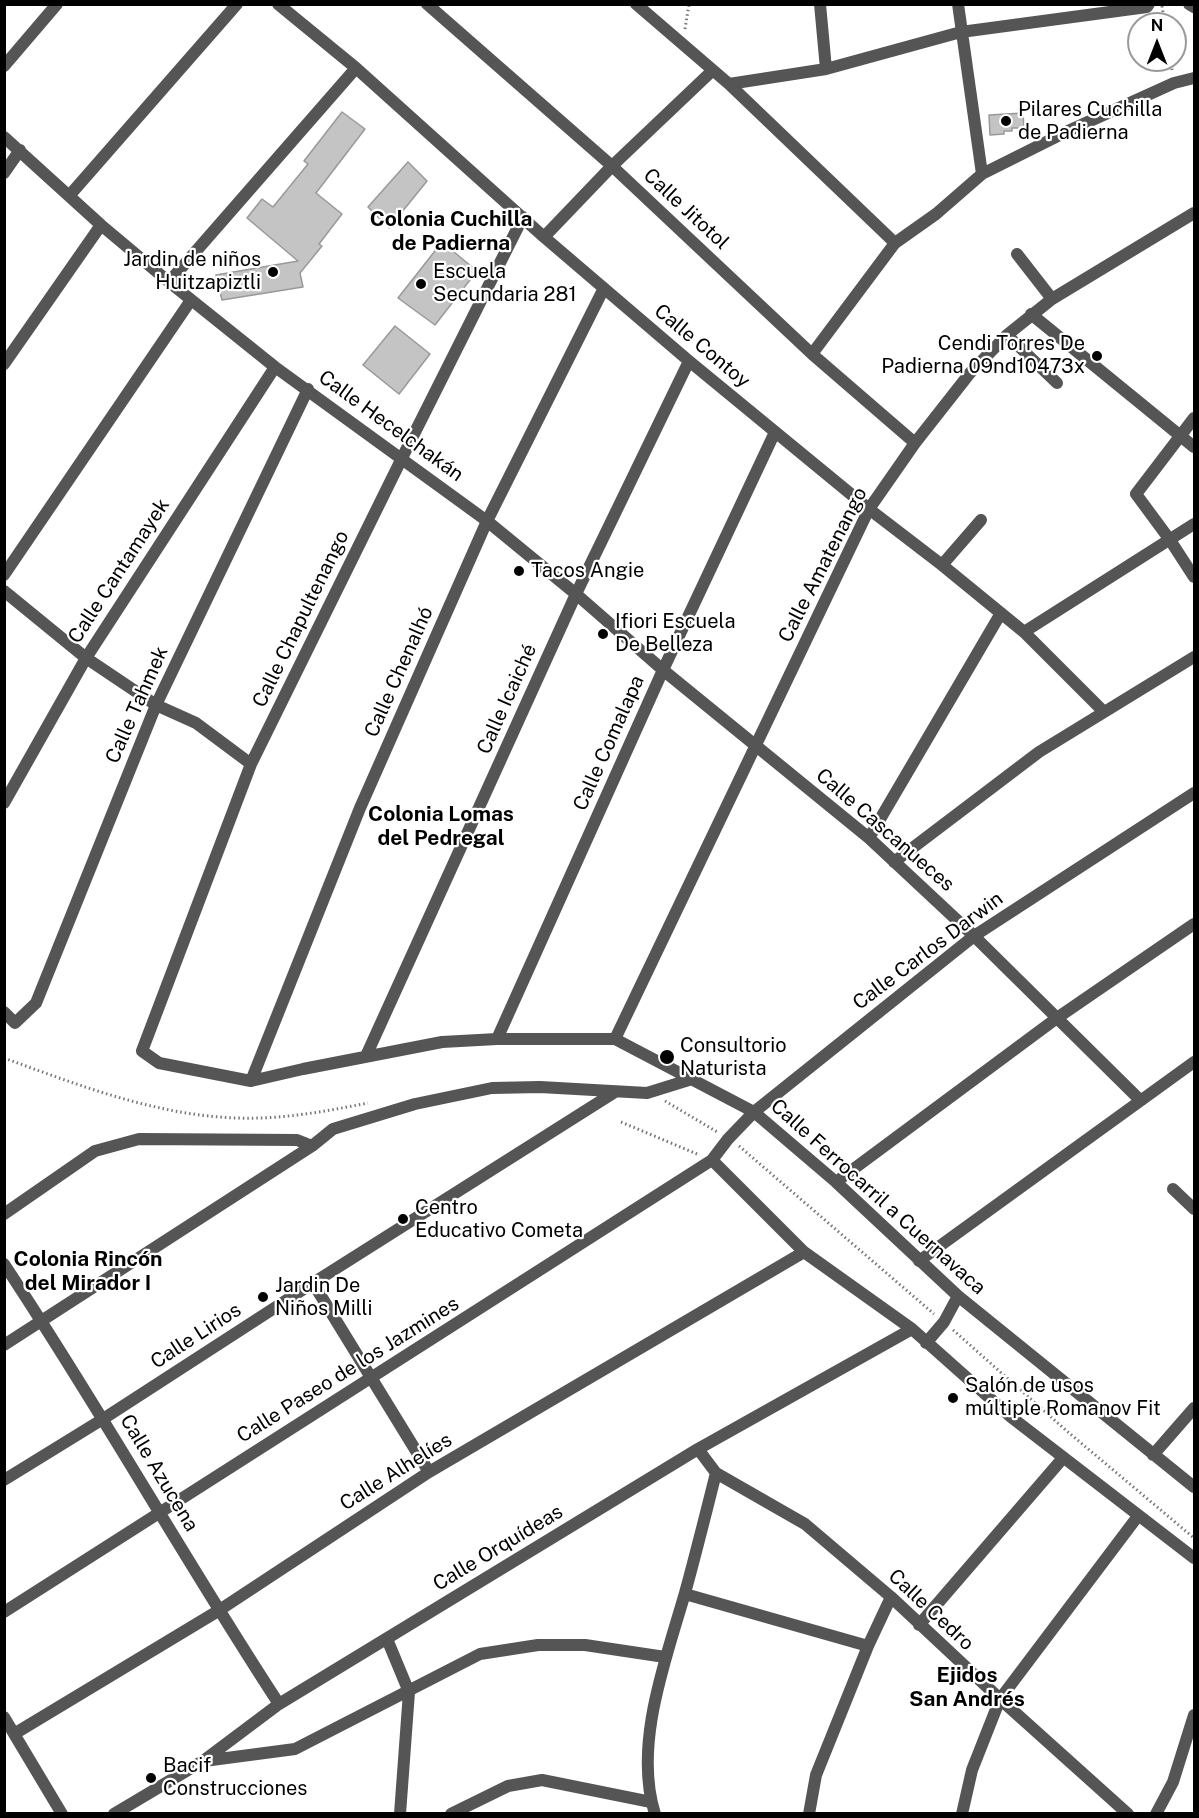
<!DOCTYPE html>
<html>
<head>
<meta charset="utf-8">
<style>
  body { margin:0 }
  #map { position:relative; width:1199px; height:1818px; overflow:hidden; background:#fff; font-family:"Public Sans",sans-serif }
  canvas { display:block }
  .frame { position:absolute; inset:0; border:6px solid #000; pointer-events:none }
  .north { position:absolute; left:1127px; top:12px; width:60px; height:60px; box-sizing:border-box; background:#fff; border:2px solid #999; border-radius:50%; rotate:0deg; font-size:16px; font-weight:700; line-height:24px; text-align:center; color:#000 }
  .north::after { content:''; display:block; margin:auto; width:21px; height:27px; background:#000; clip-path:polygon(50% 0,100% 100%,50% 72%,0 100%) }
</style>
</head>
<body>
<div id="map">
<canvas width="1199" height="1818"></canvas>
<div class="frame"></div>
<div class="north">N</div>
</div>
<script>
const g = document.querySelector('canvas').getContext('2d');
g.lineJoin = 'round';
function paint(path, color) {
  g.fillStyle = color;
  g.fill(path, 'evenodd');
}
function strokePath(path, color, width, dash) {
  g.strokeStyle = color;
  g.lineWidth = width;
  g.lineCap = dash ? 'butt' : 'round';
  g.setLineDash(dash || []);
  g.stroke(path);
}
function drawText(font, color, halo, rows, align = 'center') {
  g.font = font + ' "Public Sans",sans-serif';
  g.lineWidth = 4.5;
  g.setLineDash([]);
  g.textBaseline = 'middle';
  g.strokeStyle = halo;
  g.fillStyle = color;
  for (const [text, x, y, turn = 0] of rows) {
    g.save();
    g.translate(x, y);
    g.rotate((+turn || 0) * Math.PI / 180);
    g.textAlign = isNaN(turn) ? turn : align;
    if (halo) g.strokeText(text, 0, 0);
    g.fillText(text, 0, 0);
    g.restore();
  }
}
const building = new Path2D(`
  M 342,112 L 365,129 L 316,193 L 342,214 L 319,244 L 322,246 L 300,273 L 303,287 L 222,300 L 216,275 L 298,261 L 247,218 L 262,199 L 273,207 L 308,164 L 304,161 Z
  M 1023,113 L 1024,128 L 1012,128 L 1012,131 L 1004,131 L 1004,134 L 990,135 L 989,115 Z
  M 408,162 L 427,181 L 389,228 L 368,207 Z
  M 442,242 L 477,271 L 435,325 L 398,298 Z
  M 395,326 L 430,354 L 399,394 L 363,365 Z`);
const path = new Path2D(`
  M 1162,6 L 1165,24
  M 685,29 L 689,4
  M 1170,60 L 1172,70
  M 4,1058 C 86,1088 171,1121 259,1118 C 296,1117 332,1110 368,1103
  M 665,1101 L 719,1133
  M 621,1122 L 697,1154
  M 739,1146 L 934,1314
  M 953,1330 L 1068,1432 L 1194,1538`);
const minor = new Path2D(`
  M 278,4 L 356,68 L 544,237 L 689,361 L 869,509 L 942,565 L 1024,632 L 1104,712
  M 427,4 L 612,166 L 812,354 L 915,443
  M 636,4 L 729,84 L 895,243
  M 820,4 L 826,69
  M 958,4 L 982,174
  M 1189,4 L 1194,7
  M 4,66 L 57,4
  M 729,84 L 826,69 L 961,32 L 1147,7 L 1149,4
  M 4,137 L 101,225 L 169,282 L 275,367 L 487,521 L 576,594 L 663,670 L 869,838 L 974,936 L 1140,1100
  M 4,173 L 20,150
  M 69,196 L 237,4
  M 523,217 L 402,458 L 251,764 L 142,1051 L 159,1063 L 251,1081 L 303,1069 L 442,1042 L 497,1039 L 615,1039 L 754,1112 L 836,1182 L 958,1296 L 1194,1487
  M 544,237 L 612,166 L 712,71
  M 1017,254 L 1052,299
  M 169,282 L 356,68
  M 1031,314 L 1194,447
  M 1007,335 L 1057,383
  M 812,354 L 895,243 L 936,214 L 982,174 L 1068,131 L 1174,83 L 1194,78
  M 4,364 L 101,225
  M 1194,418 L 1136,494 L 1170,540 L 1194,577
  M 942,565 L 981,520
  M 4,575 L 191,300
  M 4,591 L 86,658 L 156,705 L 196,723 L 251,764
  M 1024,632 L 1194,524
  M 4,803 L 86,658 L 275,367
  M 869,838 L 1001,613
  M 894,862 L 1039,752 L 1194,657
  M 4,1012 L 15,1023 L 36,1003 L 156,705 L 308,389
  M 497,1039 L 663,670 L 775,432
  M 615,1039 L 869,509 L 915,443 L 970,373 L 1007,335 L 1052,299 L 1194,213
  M 366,1056 L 576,594 L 689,361
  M 251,1081 L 360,808 L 487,521 L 604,288
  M 712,1160 L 804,1252 L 912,1329 L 1011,1417 L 1194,1558
  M 836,1182 L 1057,1018 L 1194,924
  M 1173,1189 L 1194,1209
  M 4,1214 L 95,1151 L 139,1139 L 297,1140 L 312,1146
  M 919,1261 L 1194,1062
  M 4,1264 C 100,1408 184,1559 279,1704
  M 313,1283 L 429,1472
  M 926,1343 L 944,1322 L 958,1296
  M 4,1345 L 312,1146 L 333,1129 L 415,1104 L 492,1088 L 540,1087 L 647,1093 L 692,1079
  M 698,1449 L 716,1473 L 805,1524 L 891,1597 L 1000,1699 L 1128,1814
  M 1153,1455 L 1194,1408
  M 4,1480 L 103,1419 L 313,1283 L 615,1092
  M 685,1594 L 868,1646
  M 4,1612 L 712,1160 L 728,1139 L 754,1112 L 974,936 L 1194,793
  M 919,1625 L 1063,1458
  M 387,1639 L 409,1692 L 400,1814
  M 4,1717 L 62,1814
  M 14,1734 L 218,1611 L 429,1472 L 804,1252
  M 204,1761 L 295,1749 L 480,1654 L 538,1645 L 585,1645 L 665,1657
  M 114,1814 L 203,1761 L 279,1704 L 698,1449 L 912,1329
  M 451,1814 L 508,1786 L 542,1780 L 651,1802
  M 655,1814 C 633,1745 666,1659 685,1593 C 696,1553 706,1513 716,1473
  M 809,1814 L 816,1775 L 868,1646 L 891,1597
  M 962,1814 L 972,1770 L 1000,1699 L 1138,1516
  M 1156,1814 L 1173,1782 L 1194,1715`);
const markers = [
  [1006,121,6,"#000"],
  [273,272,6,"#000"],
  [421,284,6,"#000"],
  [1097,356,6,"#000"],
  [519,571,6,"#000"],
  [603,634,6,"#000"],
  [667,1057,8,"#000"],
  [403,1219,6,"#000"],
  [263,1297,6,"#000"],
  [953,1398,6,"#000"],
  [151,1778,6,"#000"]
];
const poiNames = [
  ["Pilares Cuchilla",1018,110],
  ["de Padierna",1018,133],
  ["Jardin de niños",261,260,"right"],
  ["Huitzapiztli",261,283,"right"],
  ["Escuela",433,272],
  ["Secundaria 281",433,295],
  ["Cendi Torres De",1085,344,"right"],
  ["Padierna 09nd10473x",1085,367,"right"],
  ["Tacos Angie",531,571],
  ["Ifiori Escuela",615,622],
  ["De Belleza",615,645],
  ["Consultorio",680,1046],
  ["Naturista",680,1069],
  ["Centro",415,1208],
  ["Educativo Cometa",415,1231],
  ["Jardin De",275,1286],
  ["Niños Milli",275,1309],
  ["Salón de usos",965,1386],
  ["múltiple Romanov Fit",965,1409],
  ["Bacif",163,1766],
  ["Construcciones",163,1789]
];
const streetNames = [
  ["Calle Jitotol",686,209,43],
  ["Calle Contoy",702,346,40],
  ["Calle Hecelchakán",391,426,36],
  ["Calle Amatenango",823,565,-63],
  ["Calle Cantamayek",119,571,-57],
  ["Calle Chapultenango",301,619,-64],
  ["Calle Chenalhó",399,672,-66],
  ["Calle Icaiché",507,699,-66],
  ["Calle Tahmek",137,705,-66],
  ["Calle Comalapa",609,743,-66],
  ["Calle Cascanueces",885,830,41],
  ["Calle Carlos Darwin",928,951,-37],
  ["Calle Ferrocarril a Cuernavaca",878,1197,42],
  ["Calle Lirios",196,1336,-33],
  ["Calle Paseo de los Jazmines",348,1370,-32],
  ["Calle Alhelíes",396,1472,-32],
  ["Calle Azucena",159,1473,59],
  ["Calle Orquídeas",498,1548,-31],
  ["Calle Cedro",931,1610,43]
];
const neighbourhoodNames = [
  ["Colonia Cuchilla",451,220],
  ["de Padierna",451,244],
  ["Colonia Lomas",441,815],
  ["del Pedregal",441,839],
  ["Colonia Rincón",88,1260],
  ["del Mirador I",88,1284],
  ["Ejidos",967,1676],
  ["San Andrés",967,1700]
];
paint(building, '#c4c4c4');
strokePath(building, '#999', 1.5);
strokePath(path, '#777', 3, [1.5, 3]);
strokePath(minor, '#555', 12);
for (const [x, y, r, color] of markers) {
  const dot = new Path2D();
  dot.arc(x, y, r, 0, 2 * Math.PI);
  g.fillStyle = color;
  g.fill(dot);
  strokePath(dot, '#fff', 2);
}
drawText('20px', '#000', '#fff', poiNames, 'left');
drawText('20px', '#000', '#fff', streetNames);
drawText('bold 21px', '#000', '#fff', neighbourhoodNames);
</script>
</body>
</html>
